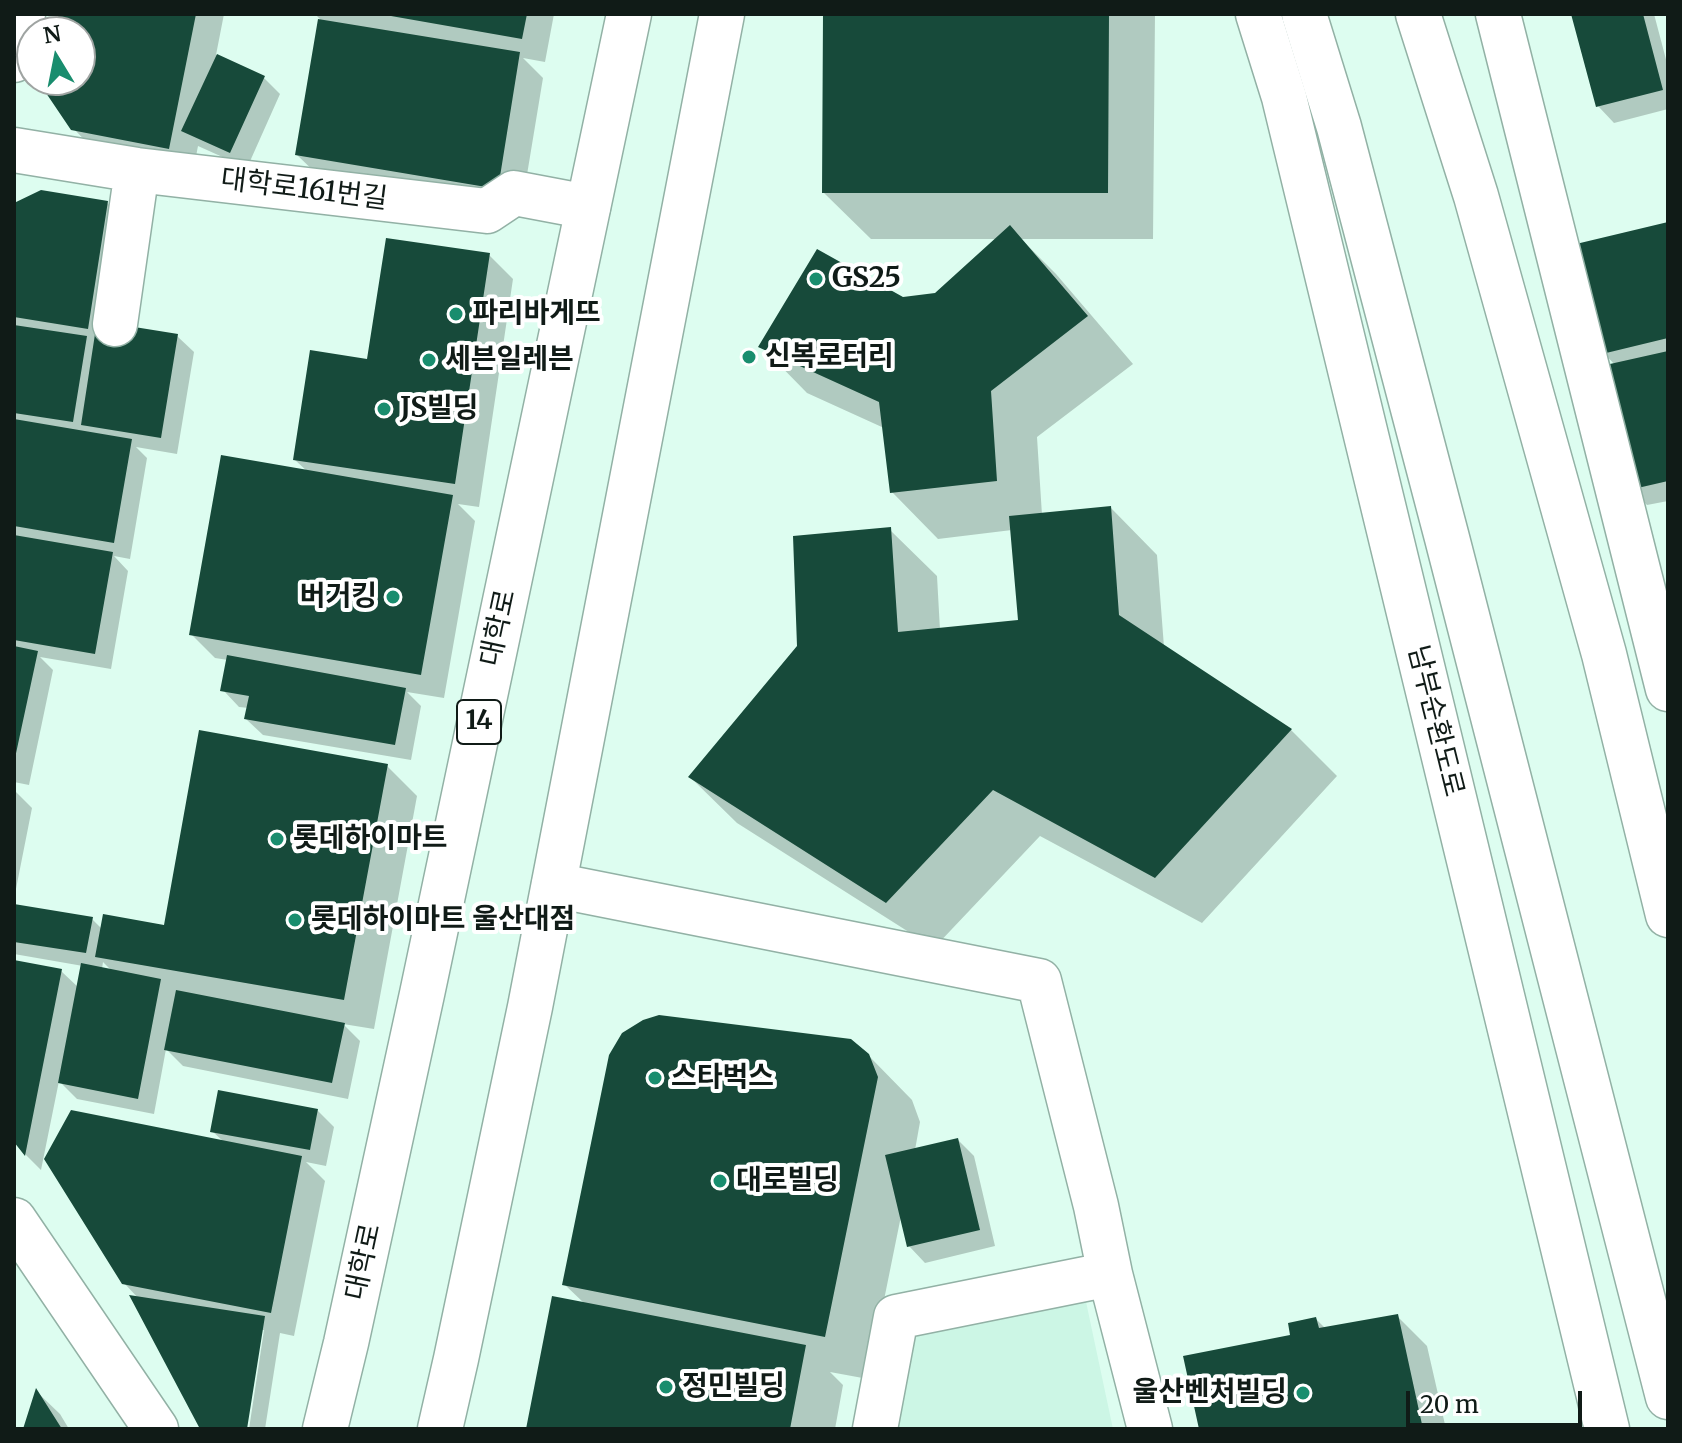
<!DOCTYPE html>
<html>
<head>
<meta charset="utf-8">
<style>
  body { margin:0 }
  #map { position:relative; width:1682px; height:1443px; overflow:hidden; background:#ddfdf0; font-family:Merriweather,serif }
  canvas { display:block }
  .frame { position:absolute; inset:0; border:16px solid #101b17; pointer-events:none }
  .north { position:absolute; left:16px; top:16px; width:80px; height:80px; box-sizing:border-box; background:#fff; border:2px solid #9fa4a2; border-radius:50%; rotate:350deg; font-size:22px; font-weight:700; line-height:32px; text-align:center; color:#101b17 }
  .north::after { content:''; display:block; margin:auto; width:28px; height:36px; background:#198d6e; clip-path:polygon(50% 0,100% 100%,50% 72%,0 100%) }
  .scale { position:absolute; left:1406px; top:1391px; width:176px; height:36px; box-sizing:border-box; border:4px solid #101b17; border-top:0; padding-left:10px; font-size:24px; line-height:28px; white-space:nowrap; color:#101b17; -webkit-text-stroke:6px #fff; paint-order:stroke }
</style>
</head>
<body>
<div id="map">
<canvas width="1682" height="1443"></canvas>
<div class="frame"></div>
<div class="north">N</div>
<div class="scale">20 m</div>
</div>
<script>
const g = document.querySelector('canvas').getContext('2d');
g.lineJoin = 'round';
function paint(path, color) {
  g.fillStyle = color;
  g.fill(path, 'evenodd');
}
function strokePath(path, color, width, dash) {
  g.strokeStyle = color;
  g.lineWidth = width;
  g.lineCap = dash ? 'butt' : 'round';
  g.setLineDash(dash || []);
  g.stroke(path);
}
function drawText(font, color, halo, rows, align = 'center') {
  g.font = font + ' Merriweather,"Noto Sans KR",serif';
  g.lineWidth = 8;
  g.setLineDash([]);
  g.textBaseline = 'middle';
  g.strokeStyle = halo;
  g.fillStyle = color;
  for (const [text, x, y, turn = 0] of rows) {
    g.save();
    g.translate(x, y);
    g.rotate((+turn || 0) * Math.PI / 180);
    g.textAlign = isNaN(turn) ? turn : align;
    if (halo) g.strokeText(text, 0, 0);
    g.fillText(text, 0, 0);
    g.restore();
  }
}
const built = new Path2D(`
  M 1085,1297 L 1113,1429 L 890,1429 L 907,1337 Z`);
const shadow = new Path2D(`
  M 60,14 L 224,14 L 216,55 L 264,78 L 280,94 L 247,168 L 198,146 L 193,172 L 97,153 L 73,128 L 48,80 L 80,80 L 80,32 L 57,32 Z
  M 315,14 L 554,14 L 545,62 L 523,58 L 543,78 L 521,211 L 321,178 L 297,155 L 320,19 Z
  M 825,14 L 1155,14 L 1153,239 L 1021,239 L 1056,274 L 1133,364 L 1037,437 L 1042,515 L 1111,508 L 1157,555 L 1164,647 L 1291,730 L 1337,776 L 1202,923 L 1040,836 L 934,948 L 737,823 L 690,777 L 799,646 L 890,530 L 937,576 L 940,630 L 1020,622 L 1012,530 L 938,539 L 892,492 L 884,428 L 807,393 L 761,346 L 902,299 L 936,295 L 998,239 L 871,239 L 824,193 Z
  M 1573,14 L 1654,14 L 1668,67 L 1668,109 L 1614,123 L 1598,106 Z
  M 107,203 L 124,219 L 107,325 L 177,336 L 194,352 L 177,454 L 136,447 L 147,458 L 130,559 L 114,556 L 128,571 L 111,669 L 40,657 L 53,670 L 29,785 L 14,782 L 14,205 Z
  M 1668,224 L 1668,501 L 1647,505 L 1631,489 L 1615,365 L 1604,353 Z
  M 489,255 L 513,279 L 479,507 L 458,504 L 475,521 L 444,698 L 407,692 L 421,706 L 411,760 L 263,735 L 246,719 L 249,708 L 239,707 L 223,690 L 228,660 L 215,658 L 191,634 L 308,472 L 295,460 L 369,361 Z
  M 387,766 L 417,796 L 374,1029 L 343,1024 L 360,1041 L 348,1099 L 183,1066 L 166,1049 L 154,1114 L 77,1099 L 59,1081 L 41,1170 L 26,1155 L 14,1138 L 14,962 L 61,971 L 79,988 L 83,966 L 14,954 L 14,906 L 92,919 L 102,929 L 166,927 ZM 103,962 L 112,971 L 102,969 Z
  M 14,790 L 32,808 L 14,899 Z
  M 868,1055 L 912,1100 L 920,1122 L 915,1150 L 958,1140 L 974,1156 L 995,1246 L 925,1263 L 909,1246 L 901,1216 L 868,1379 L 830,1372 L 843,1385 L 835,1429 L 528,1429 L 585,1304 L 564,1284 Z
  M 317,1110 L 334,1127 L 326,1166 L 306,1162 L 325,1181 L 294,1336 L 280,1333 L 265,1429 L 249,1429 L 264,1330 L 260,1330 L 245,1429 L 202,1429 L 139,1299 L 124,1283 L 224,1142 L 212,1131 Z
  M 1397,1316 L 1427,1346 L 1446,1429 L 1201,1429 L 1293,1336 L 1316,1319 L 1326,1329 Z
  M 37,1392 L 60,1414 L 69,1429 L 25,1429 Z`);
const building = new Path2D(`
  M 58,14 L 196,14 L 169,149 L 71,130 L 44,90 L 46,80 L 80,80 L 80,32 L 55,32 Z
  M 391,14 L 527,14 L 522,39 L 391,16 Z
  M 823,14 L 1109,14 L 1108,193 L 822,193 Z
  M 1571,14 L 1643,14 L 1663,90 L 1596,107 Z
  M 318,19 L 520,52 L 498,189 L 295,155 Z
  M 217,54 L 265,76 L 230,153 L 181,131 Z
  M 41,190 L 108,201 L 88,329 L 14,317 L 14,203 Z
  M 1668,222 L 1668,338 L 1602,354 L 1576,244 Z
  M 1010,225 L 1088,316 L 991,391 L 997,481 L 890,493 L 879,402 L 758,347 L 817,249 L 903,297 L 935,293 Z
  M 386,238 L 490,253 L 455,484 L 293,460 L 310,350 L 367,359 Z
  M 97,321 L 178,334 L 161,438 L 81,425 Z
  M 14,325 L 87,336 L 73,422 L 14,413 Z
  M 1668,351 L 1668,481 L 1629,490 L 1601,366 Z
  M 14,419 L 132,439 L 114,543 L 14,526 Z
  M 221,455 L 453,495 L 421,675 L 189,635 Z
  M 1111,506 L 1119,615 L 1292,729 L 1155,878 L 993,790 L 886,903 L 688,777 L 797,646 L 793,536 L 891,527 L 898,632 L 1018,620 L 1009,516 Z
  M 14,535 L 113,552 L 95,654 L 14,640 Z
  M 14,646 L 38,651 L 15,758 L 14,758 Z
  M 227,655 L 406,688 L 395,745 L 244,719 L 249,696 L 220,691 Z
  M 199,730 L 388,764 L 344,1000 L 95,957 L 103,914 L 164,925 Z
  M 14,904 L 93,917 L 86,953 L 14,942 Z
  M 14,960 L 62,969 L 25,1156 L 14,1142 Z
  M 81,963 L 161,979 L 138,1099 L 58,1083 Z
  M 176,990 L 345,1023 L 332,1083 L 164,1050 Z
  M 659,1015 L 851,1039 L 869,1054 L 878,1077 L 825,1337 L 562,1285 L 609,1055 L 622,1033 L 643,1020 Z
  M 218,1090 L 318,1109 L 310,1150 L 210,1132 Z
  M 71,1110 L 302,1156 L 271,1313 L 122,1284 L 44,1159 Z
  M 958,1138 L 980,1230 L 907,1247 L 885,1155 Z
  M 129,1295 L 265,1316 L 247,1429 L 200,1429 Z
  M 552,1296 L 806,1345 L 790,1429 L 526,1429 Z
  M 1398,1314 L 1423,1429 L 1199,1429 L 1183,1356 L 1290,1335 L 1288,1323 L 1316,1317 L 1319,1328 Z
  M 36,1388 L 62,1429 L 23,1429 Z`);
const minor = new Path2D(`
  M 14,60 L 23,14
  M 14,150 L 137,170 L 487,211 L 514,193 L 588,207
  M 115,324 L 137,170
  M 554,885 L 1039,981 L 1096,1206 L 1110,1274 L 1150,1429
  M 14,1220 L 156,1429
  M 875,1429 L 896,1317 L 1110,1274`);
const secondary = new Path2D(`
  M 1258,14 L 1284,97 L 1607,1429
  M 1498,14 L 1668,689`);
const primary = new Path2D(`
  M 325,1429 L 346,1343 L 422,994 L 629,14
  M 440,1429 L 456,1359 L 530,1007 L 722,14`);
const motorway = new Path2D(`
  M 1304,14 L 1339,127 L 1447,538 L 1668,1397
  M 1418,14 L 1476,196 L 1604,654 L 1668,915`);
const markers = [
  [816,279,8,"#198d6e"],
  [456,314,8,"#198d6e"],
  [749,357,8,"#198d6e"],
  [429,360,8,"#198d6e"],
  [384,409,8,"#198d6e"],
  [393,597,8,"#198d6e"],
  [277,839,8,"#198d6e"],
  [295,920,8,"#198d6e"],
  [655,1078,8,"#198d6e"],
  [720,1181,8,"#198d6e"],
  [666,1387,8,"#198d6e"],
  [1303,1393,8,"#198d6e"]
];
const shields = [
  [479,722,44]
];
const shieldNames = [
  ["14",479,722]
];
const streetNames = [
  ["대학로161번길",304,190,7],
  ["대학로",499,628,-78],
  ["남부순환도로",1435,721,76],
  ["대학로",364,1262,-78]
];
const poiNames = [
  ["GS25",832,279],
  ["파리바게뜨",472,314],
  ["신복로터리",765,357],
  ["세븐일레븐",445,360],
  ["JS빌딩",400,409],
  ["버거킹",377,597,"right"],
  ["롯데하이마트",293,839],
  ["롯데하이마트 울산대점",311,920],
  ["스타벅스",671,1078],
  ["대로빌딩",736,1181],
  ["정민빌딩",682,1387],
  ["울산벤처빌딩",1287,1393,"right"]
];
paint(built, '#ccf6e5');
paint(shadow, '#0003');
paint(building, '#174a3a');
strokePath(minor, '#92b1a5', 47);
strokePath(secondary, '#92b1a5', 47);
strokePath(primary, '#92b1a5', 47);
strokePath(motorway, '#92b1a5', 47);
strokePath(minor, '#fff', 44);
strokePath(secondary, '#fff', 44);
strokePath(primary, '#fff', 44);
strokePath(motorway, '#fff', 44);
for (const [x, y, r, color] of markers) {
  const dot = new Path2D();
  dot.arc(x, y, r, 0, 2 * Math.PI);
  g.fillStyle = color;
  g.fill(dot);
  strokePath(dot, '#fff', 3);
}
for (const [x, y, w] of shields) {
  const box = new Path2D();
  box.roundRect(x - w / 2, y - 22, w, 44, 6);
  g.fillStyle = '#fff';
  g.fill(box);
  strokePath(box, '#101b17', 2);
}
drawText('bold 26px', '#101b17', null, shieldNames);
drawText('28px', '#101b17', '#fff', streetNames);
drawText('bold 28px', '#101b17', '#fff', poiNames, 'left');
</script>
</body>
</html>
